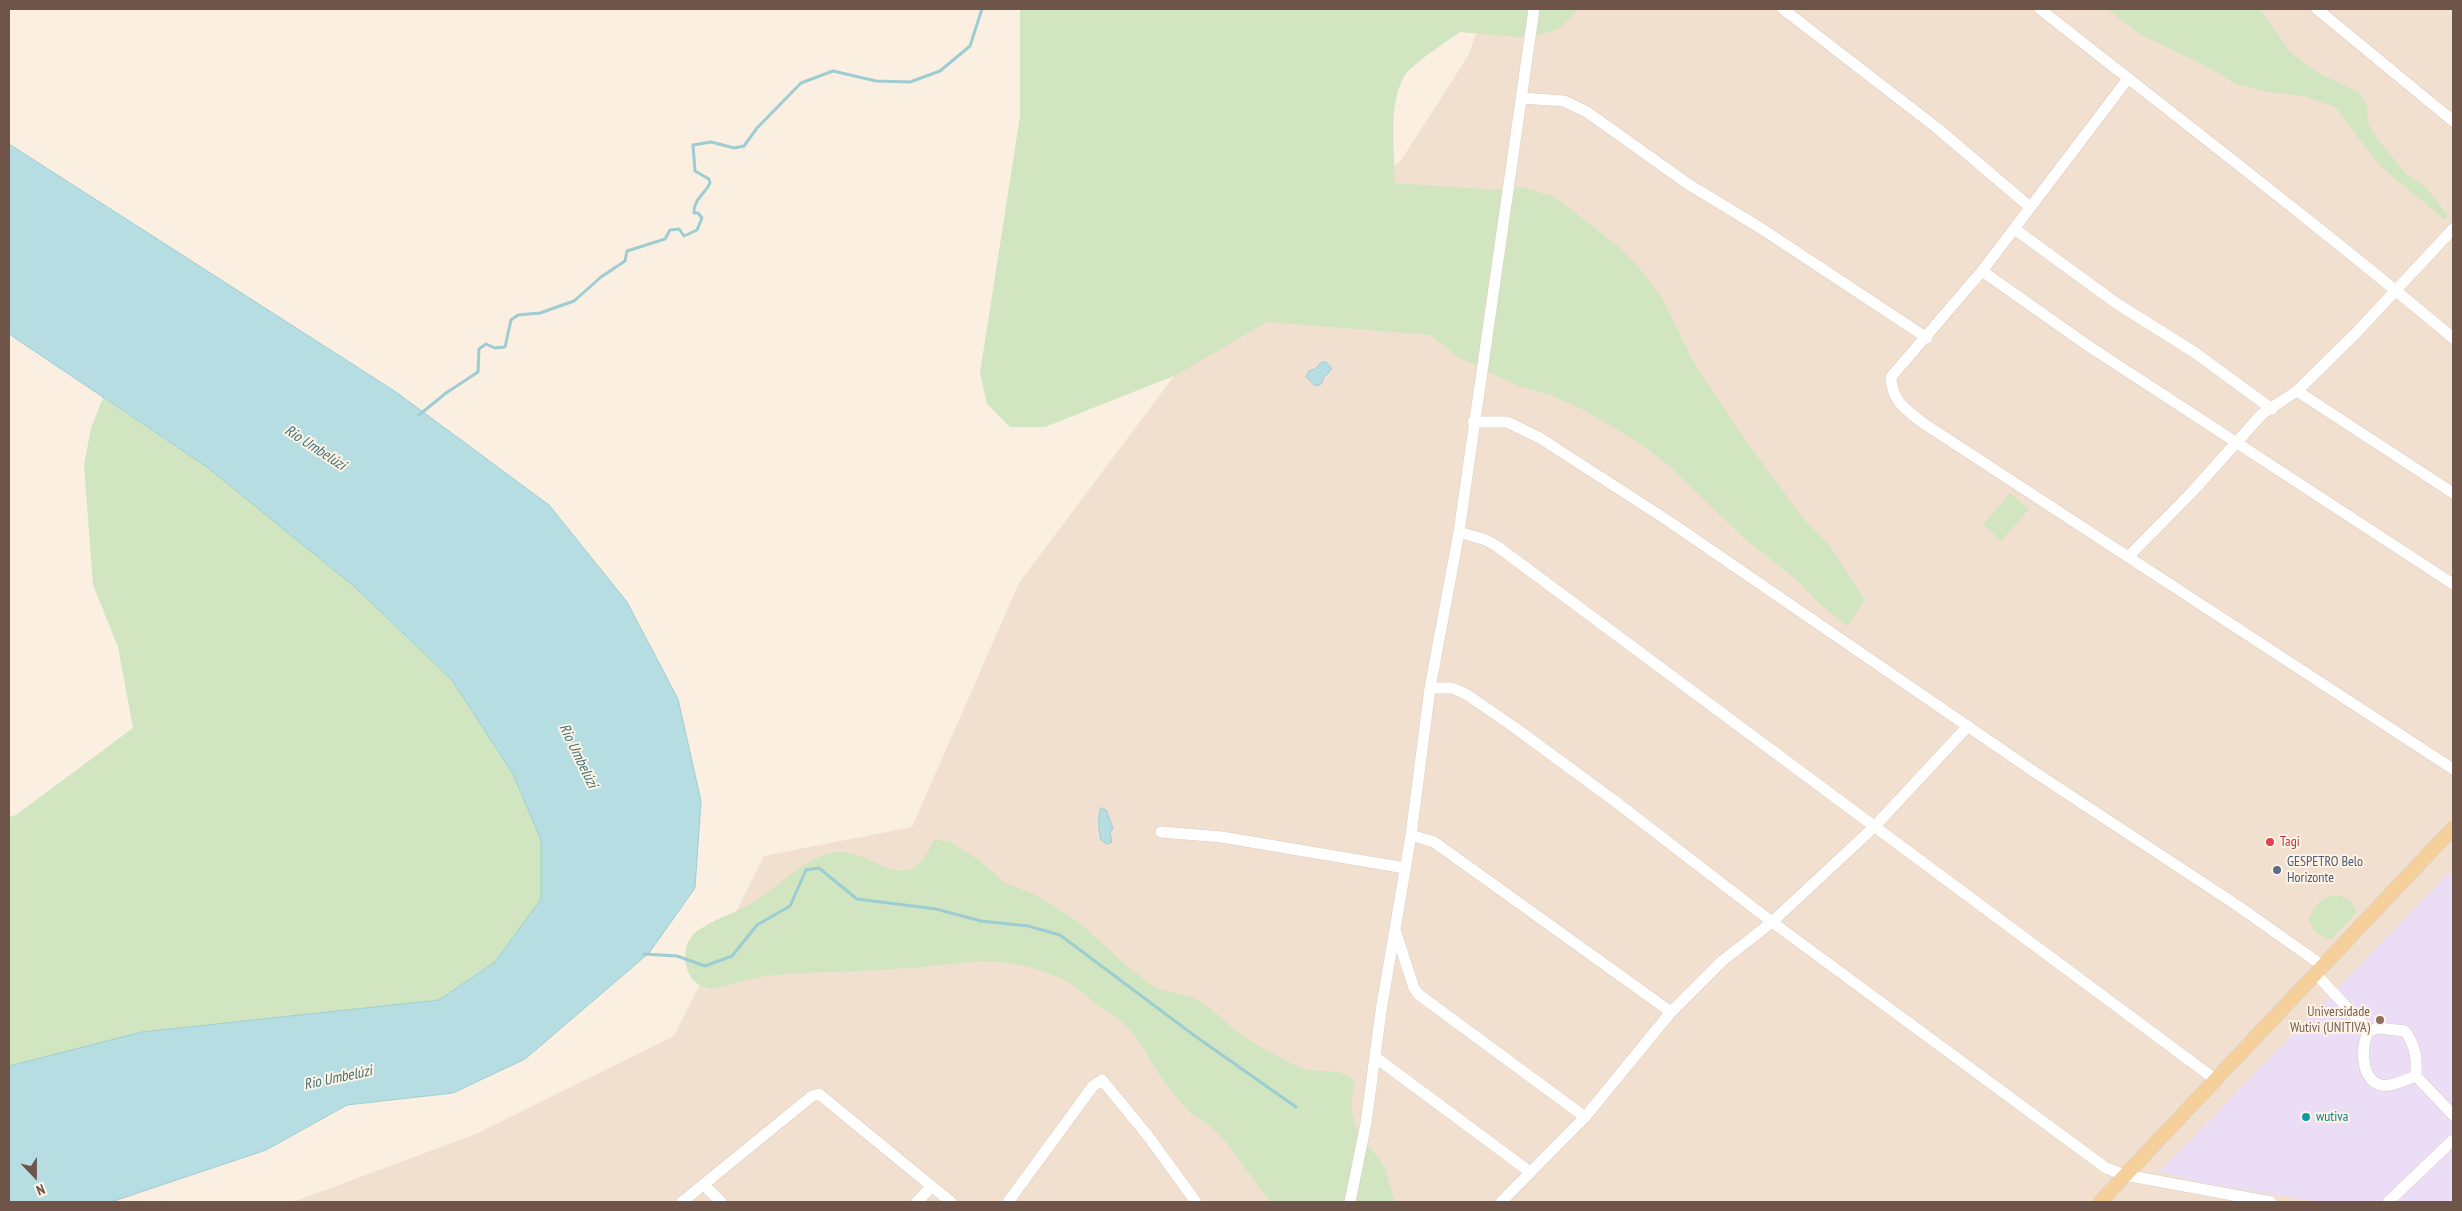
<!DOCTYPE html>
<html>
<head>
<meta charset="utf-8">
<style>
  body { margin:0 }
  #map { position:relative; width:2462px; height:1211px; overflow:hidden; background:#faefe0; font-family:"PT Sans Narrow",sans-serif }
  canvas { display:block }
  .frame { position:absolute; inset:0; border:10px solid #6f5549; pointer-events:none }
  .north { position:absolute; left:10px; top:1151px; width:50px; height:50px; -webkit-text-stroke:4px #fef3e5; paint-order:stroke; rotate:158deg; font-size:14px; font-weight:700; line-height:20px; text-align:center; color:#6f5549 }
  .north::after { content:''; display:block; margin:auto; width:18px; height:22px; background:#6f5549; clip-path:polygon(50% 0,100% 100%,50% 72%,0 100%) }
</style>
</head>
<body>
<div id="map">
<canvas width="2462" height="1211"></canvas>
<div class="frame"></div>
<div class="north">N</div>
</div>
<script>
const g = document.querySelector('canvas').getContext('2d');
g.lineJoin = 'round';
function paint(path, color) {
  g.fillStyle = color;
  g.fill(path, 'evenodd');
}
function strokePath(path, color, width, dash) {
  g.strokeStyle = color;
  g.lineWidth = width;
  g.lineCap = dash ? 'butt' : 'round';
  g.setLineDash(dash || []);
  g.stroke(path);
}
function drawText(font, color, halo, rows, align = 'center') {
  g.font = font + ' "PT Sans Narrow",sans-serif';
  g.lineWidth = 4;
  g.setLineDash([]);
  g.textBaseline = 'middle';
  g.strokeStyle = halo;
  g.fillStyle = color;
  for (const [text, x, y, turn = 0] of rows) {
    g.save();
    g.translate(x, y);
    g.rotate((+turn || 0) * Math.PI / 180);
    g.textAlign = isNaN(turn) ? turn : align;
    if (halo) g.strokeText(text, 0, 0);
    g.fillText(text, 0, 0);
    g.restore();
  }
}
const residential = new Path2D(`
  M 1485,9 L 2453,9 L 2453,1202 L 293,1202 L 476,1134 L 674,1036 L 764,856 L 912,827 L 1019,583 L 1219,316 L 1309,215 L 1400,162 L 1468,56 Z`);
const education = new Path2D(`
  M 2453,869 L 2453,1202 L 2322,1202 L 2196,1182 L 2160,1171 Z`);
const green = new Path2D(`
  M 1020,9 L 1578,9 L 1559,29 L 1529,38 L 1460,32 C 1448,41 1412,64 1405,75 C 1387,105 1395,150 1395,183 L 1497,190 L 1522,187 L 1555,197 L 1619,247 L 1640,269 L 1662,298 L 1694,363 L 1748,444 L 1806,522 L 1829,545 L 1865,600 L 1847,626 L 1821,605 L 1797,580 L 1745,539 L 1669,466 L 1644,446 L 1584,410 L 1553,396 L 1519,386 L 1459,358 L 1431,335 L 1267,322 L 1176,375 L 1045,427 L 1010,427 L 987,404 L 980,373 L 1020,116 Z
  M 2107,9 L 2260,9 L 2290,52 L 2316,72 L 2360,93 L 2367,107 L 2368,124 L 2377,138 L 2405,173 L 2426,187 L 2448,216 L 2444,219 L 2380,166 L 2335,107 L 2303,96 L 2268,92 L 2236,84 L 2204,65 L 2141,35 Z
  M 103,398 L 207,467 L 356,588 L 452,680 L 513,774 L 541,840 L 541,900 L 495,962 L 439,1000 L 142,1032 L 9,1066 L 9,817 L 16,815 L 133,728 L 118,647 L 93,585 L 84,465 L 91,428 Z
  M 2010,493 L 2029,509 L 2001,541 L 1983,525 Z
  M 934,839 L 950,842 L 979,860 L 1004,882 L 1036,895 L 1080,923 L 1129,968 L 1156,988 L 1191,997 L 1206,1005 L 1245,1038 L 1290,1063 L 1307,1070 L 1340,1072 L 1355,1081 L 1352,1096 L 1352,1114 L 1357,1129 L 1385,1168 L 1395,1202 L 1270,1202 C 1254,1181 1232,1147 1214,1129 C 1205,1121 1194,1118 1186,1108 C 1178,1099 1170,1089 1163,1080 C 1151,1063 1143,1044 1129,1029 C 1121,1019 1111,1015 1101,1007 C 1089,999 1077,987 1064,980 C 1049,972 1027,966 1010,963 C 976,958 942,966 908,968 C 874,971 840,971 806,973 C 788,974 768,975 750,979 C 738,982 722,988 710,988 C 686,987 678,953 692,936 C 699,927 725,916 736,911 C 774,896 797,858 836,852 C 872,847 908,904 934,839 Z
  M 2339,895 L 2351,901 L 2357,912 L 2331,940 L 2315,932 L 2309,920 C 2313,905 2323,896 2339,895 Z`);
const water = new Path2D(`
  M 9,144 L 396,392 L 549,505 L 627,602 L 678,699 L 701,801 L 695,888 L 649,953 L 525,1059 L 453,1093 L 347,1105 L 266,1150 L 111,1202 L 9,1202 L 9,1066 L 142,1032 L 439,1000 L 495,962 L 541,899 L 541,840 L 513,774 L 452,680 L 356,588 L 207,467 L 9,334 Z
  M 1322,362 L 1326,362 L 1332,369 L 1324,377 L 1321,384 L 1315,386 L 1306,377 L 1309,371 L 1315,369 Z
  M 1101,808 L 1106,810 L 1113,828 L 1110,833 L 1112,842 L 1107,844 L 1101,840 C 1099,831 1097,817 1101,808 Z`);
const stream = new Path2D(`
  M 419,415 L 446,393 L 478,372 L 479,349 L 486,344 L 495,348 L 505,347 L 511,320 L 518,315 L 540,313 L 574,301 L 601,277 L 625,261 L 627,251 L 665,239 L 670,230 L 679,229 L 684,236 L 697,230 L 702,218 L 698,213 L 694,213 C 693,200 705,194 710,183 L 709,179 L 695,171 L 693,145 L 711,142 L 734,148 L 744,146 L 757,128 L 801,83 L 833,71 L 876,81 L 910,82 L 940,71 L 970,46 L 982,9
  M 644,954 L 677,956 L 705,966 L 732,956 L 757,925 L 790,906 L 806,870 L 819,868 L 857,899 L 936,909 L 981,921 L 1028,926 L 1060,935 L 1195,1036 L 1296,1107`);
const minor = new Path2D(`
  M 1783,9 L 1937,128 L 2030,207
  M 2040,9 C 2178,118 2318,225 2453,338
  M 2317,9 L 2453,121
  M 1522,98 L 1564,101 L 1587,112 L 1688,184 L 1759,227 L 1927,338
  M 2016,230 L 2116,303 L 2194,352 L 2272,409
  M 1982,271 L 2127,80
  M 2297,391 L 2453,493
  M 1473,422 L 1507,422 L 1540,438 L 1667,520 L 2033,771 L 2238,906 L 2323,966
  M 1459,532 L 1486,540 L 1498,547 L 2216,1080
  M 2128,557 L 2192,492 L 2262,414 L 2297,391 L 2355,334 L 2453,229
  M 2453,584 L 2087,345 L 1982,271 L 1891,377 C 1892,401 1905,409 1923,423 L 2453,769
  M 1430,688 L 1452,688 L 1466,694 L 1514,727 L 1616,802 L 1772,922 L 2106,1168 L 2125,1175 L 2271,1202
  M 1161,832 L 1222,837 L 1405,868
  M 1411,835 L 1434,842 L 1671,1012
  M 1395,930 L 1414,988 L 1418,994 L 1585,1117
  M 2316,974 L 2369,1031 L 2378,1028 L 2405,1031 C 2416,1047 2417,1058 2416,1076 L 2453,1115
  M 2369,1031 C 2359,1048 2361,1089 2389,1085 C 2398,1084 2407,1079 2416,1076
  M 1375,1057 L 1530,1172
  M 704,1185 L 721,1202
  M 682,1202 L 812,1096 L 819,1094 L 951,1202
  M 917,1202 L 931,1187
  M 1008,1202 L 1093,1086 L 1102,1080 L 1148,1136 L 1196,1202
  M 1350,1202 L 1366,1123 L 1381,1011 L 1411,835 L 1430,688 L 1459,532 L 1534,9
  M 1501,1202 L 1585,1117 L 1671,1012 L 1721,962 L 1772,922 L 1874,827 L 1968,726
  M 2388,1202 L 2453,1140`);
const major = new Path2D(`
  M 2100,1202 L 2453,828`);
const markers = [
  [2270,842,5,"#e0444e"],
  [2277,870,5,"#5c6f8a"],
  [2380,1020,5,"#8d6e63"],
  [2306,1117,5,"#0f9aa8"]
];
const healthNames = [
  ["Tagi",2280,842]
];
const serviceNames = [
  ["GESPETRO Belo",2287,862],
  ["Horizonte",2287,878]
];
const educationNames = [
  ["Universidade",2370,1012],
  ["Wutivi (UNITIVA)",2370,1028]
];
const cultureNames = [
  ["wutiva",2316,1117]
];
const waterNames = [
  ["Rio Umbelúzi",315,448,33],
  ["Rio Umbelúzi",578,756,64],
  ["Rio Umbelúzi",338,1078,-12]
];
paint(residential, '#f1e0cf');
paint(education, '#ecddf6');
paint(green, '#d1e6c0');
paint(water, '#b6dee2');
strokePath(water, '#9dcdd3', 1);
strokePath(stream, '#9dcdd3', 3);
strokePath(minor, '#decbbd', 12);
strokePath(major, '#d7cfcc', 15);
strokePath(minor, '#fff', 11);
strokePath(major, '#f6d09b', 14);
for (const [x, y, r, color] of markers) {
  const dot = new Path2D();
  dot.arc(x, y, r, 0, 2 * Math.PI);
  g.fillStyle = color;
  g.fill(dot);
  strokePath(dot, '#fef3e5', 2);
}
drawText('14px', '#be3a42', '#fef3e5', healthNames, 'left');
drawText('14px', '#4e5e75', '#fef3e5', serviceNames, 'left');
drawText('14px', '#785e54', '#fef3e5', educationNames, 'right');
drawText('14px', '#0d838f', '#fef3e5', cultureNames, 'left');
drawText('italic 15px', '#41747b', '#fef3e5', waterNames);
</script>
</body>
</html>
